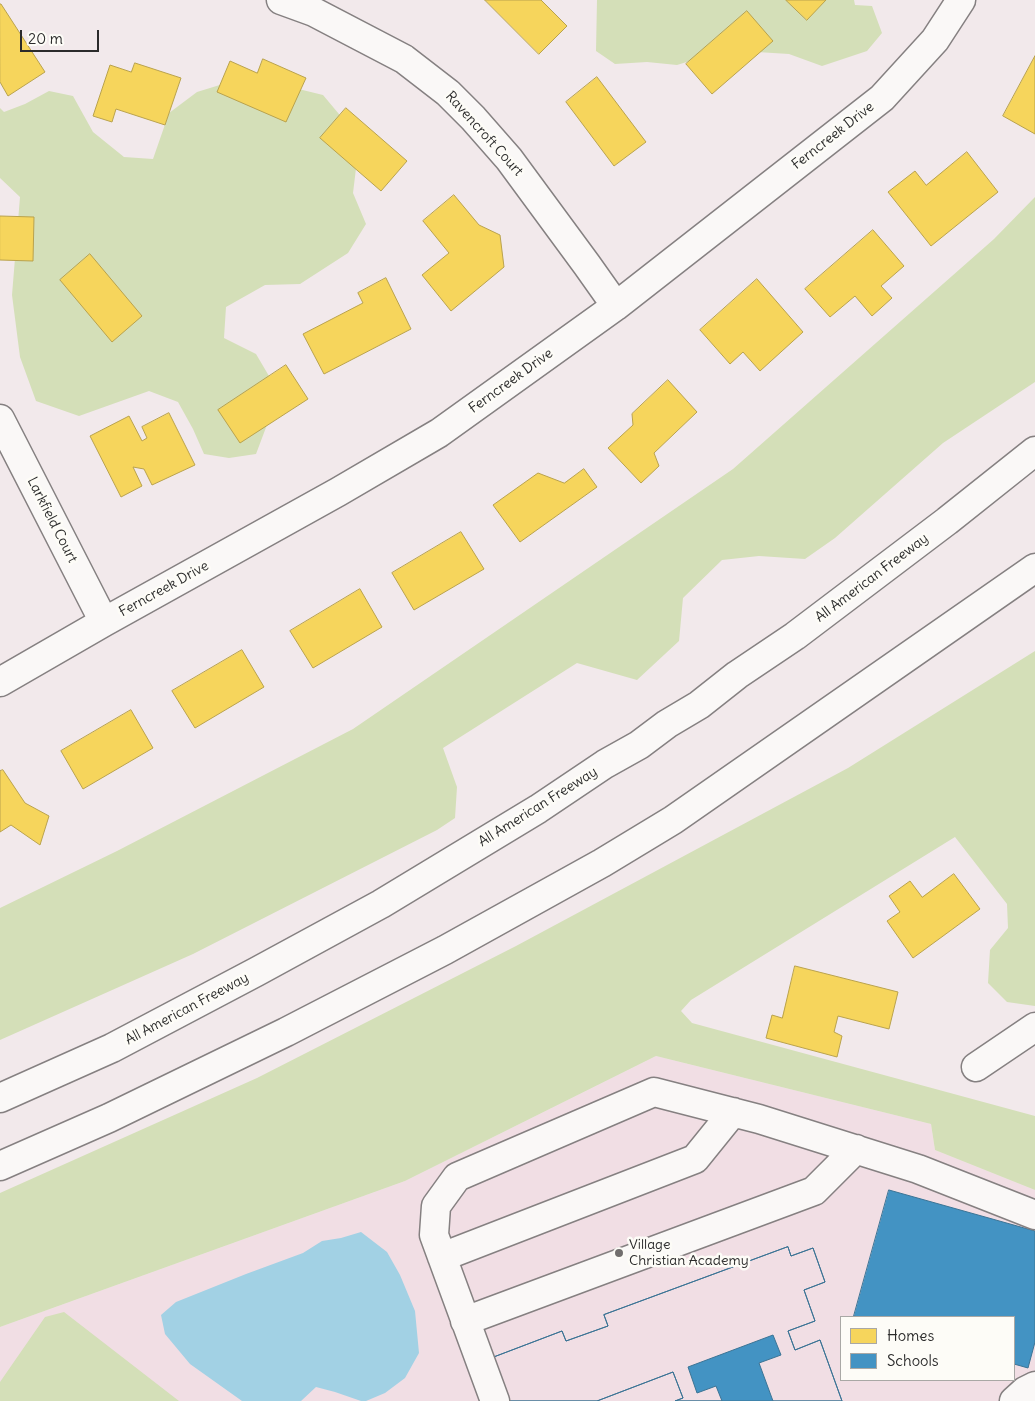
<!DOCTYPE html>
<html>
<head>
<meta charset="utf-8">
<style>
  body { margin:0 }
  #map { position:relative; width:1035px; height:1401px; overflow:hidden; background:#f2e9eb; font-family:Delius,sans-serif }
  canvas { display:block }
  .legend { position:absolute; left:840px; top:1316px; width:175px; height:65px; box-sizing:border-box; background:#fdfcf7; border:1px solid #a9a8a5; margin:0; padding:6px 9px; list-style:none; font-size:15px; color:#2b2b2b }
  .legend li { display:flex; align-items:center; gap:10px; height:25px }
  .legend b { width:25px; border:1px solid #a9a8a5 }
  .scale { position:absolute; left:20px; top:30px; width:79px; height:22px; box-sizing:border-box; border:2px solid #2b2b2b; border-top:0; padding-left:6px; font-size:15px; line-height:18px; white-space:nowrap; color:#2b2b2b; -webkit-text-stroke:4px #fdfcf7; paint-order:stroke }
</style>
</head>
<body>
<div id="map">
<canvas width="1035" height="1401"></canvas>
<ul class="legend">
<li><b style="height:14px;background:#f6d55c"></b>Homes</li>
<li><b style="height:14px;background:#4393c3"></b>Schools</li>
</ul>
<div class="scale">20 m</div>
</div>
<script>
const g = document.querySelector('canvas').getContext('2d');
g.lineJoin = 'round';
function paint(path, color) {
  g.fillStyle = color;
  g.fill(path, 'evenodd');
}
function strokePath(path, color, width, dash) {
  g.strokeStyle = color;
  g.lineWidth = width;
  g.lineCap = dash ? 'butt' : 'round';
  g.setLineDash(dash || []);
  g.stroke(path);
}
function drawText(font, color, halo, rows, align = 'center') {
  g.font = font + ' Delius,sans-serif';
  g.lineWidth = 5;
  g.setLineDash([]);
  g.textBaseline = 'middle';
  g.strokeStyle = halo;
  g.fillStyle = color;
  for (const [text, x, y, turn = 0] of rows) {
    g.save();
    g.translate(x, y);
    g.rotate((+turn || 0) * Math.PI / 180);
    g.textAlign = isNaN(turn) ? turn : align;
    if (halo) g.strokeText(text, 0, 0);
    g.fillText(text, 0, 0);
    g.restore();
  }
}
const built = new Path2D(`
  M 656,1056 L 931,1124 L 935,1150 L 1035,1190 L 1035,1401 L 0,1401 L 0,1327 L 405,1181 ZM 841,1317 L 1014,1317 L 1014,1380 L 841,1380 Z`);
const green = new Path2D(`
  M 597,0 L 854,0 L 855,5 L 872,6 L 882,33 L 867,51 L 822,66 L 789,54 L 725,50 L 677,65 L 647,62 L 615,64 L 596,51 Z
  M 236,80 L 270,82 L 323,95 L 349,126 L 358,152 L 353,193 L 366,224 L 348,253 L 300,284 L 265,285 L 226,307 L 224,338 L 256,354 L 279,393 L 256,454 L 229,458 L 204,454 L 193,429 L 178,402 L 149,391 L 79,416 L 36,401 L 20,357 L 12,295 L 20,197 L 0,178 L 0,108 L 4,112 L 25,104 L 49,91 L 73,96 L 93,132 L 124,157 L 153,159 L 169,113 L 197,92 Z
  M 1035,197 L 1035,382 L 943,443 L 835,538 L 805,559 L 759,556 L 722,560 L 683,598 L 679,641 L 637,680 L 577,663 L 443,748 L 457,787 L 455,818 L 437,830 L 193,954 L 0,1040 L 0,908 L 117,851 L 353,729 L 733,469 L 994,239 Z
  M 1035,651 L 1035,1006 L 1007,1002 L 988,983 L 990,950 L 1008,928 L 1007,904 L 955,837 L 691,1000 L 681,1011 L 692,1023 L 1035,1116 L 1035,1190 L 935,1150 L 931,1124 L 656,1056 L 405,1181 L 0,1327 L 0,1193 L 257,1078 L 516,946 L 848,768 Z
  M 64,1312 L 179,1401 L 0,1401 L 0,1382 L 45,1317 Z`);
const water = new Path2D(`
  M 361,1232 L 387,1252 L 400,1275 L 415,1311 L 419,1353 L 405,1378 L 385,1393 L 366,1401 L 361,1401 L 335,1392 L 316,1387 L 301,1401 L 242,1401 L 190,1364 L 165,1334 L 161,1315 L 176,1302 L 246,1274 L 303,1253 L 322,1241 L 341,1238 Z`);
const homes = new Path2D(`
  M 485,0 L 541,0 L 567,26 L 539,54 Z
  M 786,0 L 826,0 L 807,20 Z
  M 0,4 L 1,4 L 45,72 L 8,96 L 0,82 Z
  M 747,11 L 773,41 L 712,94 L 686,64 Z
  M 1035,56 L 1035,134 L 1003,116 Z
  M 263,59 L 306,78 L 286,122 L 217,92 L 230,61 L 257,73 Z
  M 135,63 L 181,78 L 165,125 L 116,109 L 112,122 L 93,116 L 110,65 L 131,72 Z
  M 597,77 L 646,142 L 614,166 L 566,102 Z
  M 346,108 L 407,161 L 381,191 L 320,138 Z
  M 967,152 L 998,192 L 931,246 L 888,192 L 915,171 L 926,185 Z
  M 454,195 L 479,225 L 500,235 L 504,267 L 451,311 L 422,275 L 449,253 L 423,221 Z
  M 0,216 L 34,217 L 33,261 L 0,260 Z
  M 873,230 L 904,266 L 881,286 L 892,298 L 872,316 L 855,296 L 830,317 L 805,289 Z
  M 90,254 L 142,316 L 112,342 L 60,280 Z
  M 386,278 L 411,329 L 324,374 L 303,334 L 363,303 L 358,293 Z
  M 757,279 L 803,332 L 760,371 L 743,352 L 730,364 L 700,330 Z
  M 286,365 L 308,399 L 240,443 L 218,410 Z
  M 668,380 L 697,412 L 654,453 L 659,466 L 641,483 L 608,448 L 633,425 L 632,414 Z
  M 169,413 L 195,465 L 152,485 L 144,469 L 133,467 L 142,486 L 121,497 L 90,436 L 129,416 L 142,441 L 147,438 L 142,427 Z
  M 584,469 L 597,487 L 520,542 L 493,505 L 538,473 L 564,483 Z
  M 461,532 L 484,569 L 414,610 L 392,573 Z
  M 360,589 L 382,627 L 313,668 L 290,631 Z
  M 242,650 L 264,687 L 195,728 L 172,691 Z
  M 131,710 L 153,748 L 83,789 L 61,751 Z
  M 3,770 L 25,803 L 49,816 L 40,845 L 11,825 L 0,832 L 0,771 Z
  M 954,874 L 980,909 L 913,958 L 887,921 L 900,912 L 889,896 L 910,881 L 922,897 Z
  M 795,966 L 898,992 L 889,1029 L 838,1016 L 834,1032 L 842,1036 L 837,1057 L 766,1038 L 772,1015 L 782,1018 Z`);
const schools = new Path2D(`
  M 889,1190 L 1035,1231 L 1035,1342 L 1028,1368 L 1014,1364 L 1014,1317 L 858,1317 L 854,1316 Z
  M 788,1247 L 791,1256 L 813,1248 L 825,1282 L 804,1290 L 815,1321 L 788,1331 L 795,1350 L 820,1340 L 842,1401 L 773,1401 L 759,1363 L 781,1355 L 773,1335 L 688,1367 L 697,1393 L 716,1386 L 722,1401 L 675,1401 L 683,1398 L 673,1372 L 597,1401 L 507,1401 L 491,1358 L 562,1331 L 566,1341 L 608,1326 L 604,1315 Z
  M 788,1247 L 791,1256 L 813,1248 L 825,1282 L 804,1290 L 815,1321 L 788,1331 L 795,1350 L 820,1340 L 842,1401 L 675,1401 L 683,1398 L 673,1372 L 597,1401 L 507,1401 L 491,1358 L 562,1331 L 566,1341 L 608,1326 L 604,1315 Z`);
const minor = new Path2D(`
  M 281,0 L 314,12 L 404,59 L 448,93 L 473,118 L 509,159 L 587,265 L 616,306
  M 0,419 L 104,622
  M 0,682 L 104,622 L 338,492 L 439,433 L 616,306 L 882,98 L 935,40 L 961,0
  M 976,1067 L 1035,1027
  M 442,1257 L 695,1159 L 733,1112
  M 465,1321 L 814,1191 L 856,1149
  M 495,1401 L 434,1235 L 436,1206 L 457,1177 L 654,1092 L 759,1119 L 918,1169 L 1035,1215
  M 1014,1401 L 1025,1391 L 1035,1386`);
const highway = new Path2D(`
  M 0,1098 L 112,1048 L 256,972 L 381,904 L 538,809 L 605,764 L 639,745 L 667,724 L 699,705 L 737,675 L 795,636 L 947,521 L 1035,451
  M 0,1166 L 109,1118 L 286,1032 L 445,950 L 602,863 L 673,820 L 1035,568`);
const markers = [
  [619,1253,5,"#716e6e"]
];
const streetNames = [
  ["Ravencroft Court",484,134,48],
  ["Ferncreek Drive",833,136,-38],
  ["Ferncreek Drive",511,381,-36],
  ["Larkfield Court",52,520,63],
  ["All American Freeway",872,578,-37],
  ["Ferncreek Drive",164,589,-29],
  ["All American Freeway",538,807,-32],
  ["All American Freeway",187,1009,-28]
];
const poiNames = [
  ["Village",629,1245],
  ["Christian Academy",629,1261]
];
paint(built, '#f1dee4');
paint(green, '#d4dfb8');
paint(water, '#a2d1e4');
paint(homes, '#f6d55c');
strokePath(homes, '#b9a24d', 1);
paint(schools, '#4393c3');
strokePath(schools, '#3c7495', 1);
strokePath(minor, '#858081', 31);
strokePath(highway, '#858081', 31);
strokePath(minor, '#faf8f7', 28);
strokePath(highway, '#faf8f7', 28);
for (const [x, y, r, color] of markers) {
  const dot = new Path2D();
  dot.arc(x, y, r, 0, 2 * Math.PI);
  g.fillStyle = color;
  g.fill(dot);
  strokePath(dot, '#fdfcf7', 2);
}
drawText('14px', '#2b2b2b', '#fdfcf7', streetNames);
drawText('14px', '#2b2b2b', '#fdfcf7', poiNames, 'left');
</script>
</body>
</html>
